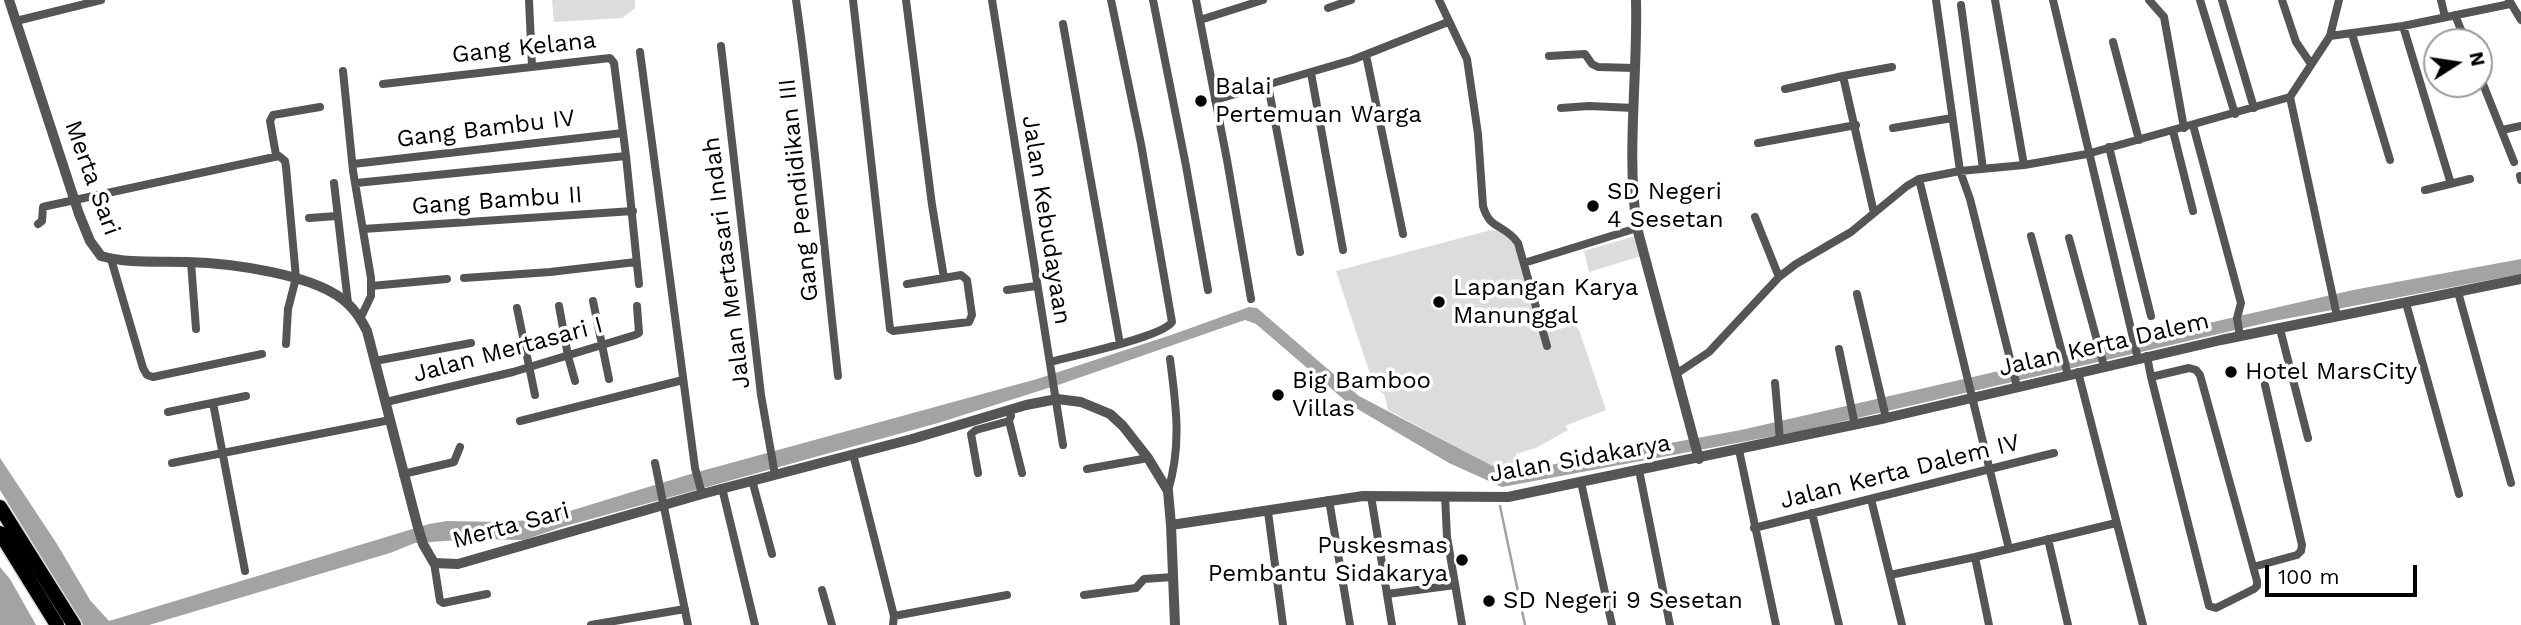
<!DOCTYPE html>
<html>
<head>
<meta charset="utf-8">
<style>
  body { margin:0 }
  #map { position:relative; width:2521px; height:625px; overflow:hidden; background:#fff; font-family:"Work Sans",sans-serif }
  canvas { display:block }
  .north { position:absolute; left:2423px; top:28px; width:70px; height:70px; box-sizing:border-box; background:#fff; border:2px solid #999; border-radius:50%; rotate:78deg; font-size:19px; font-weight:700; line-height:28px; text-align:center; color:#000 }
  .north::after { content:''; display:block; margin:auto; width:24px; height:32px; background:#000; clip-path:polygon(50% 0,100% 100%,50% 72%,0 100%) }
  .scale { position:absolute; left:2265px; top:565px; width:152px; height:32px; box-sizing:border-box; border:4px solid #000; border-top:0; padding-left:9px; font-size:21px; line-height:24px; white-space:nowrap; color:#000; -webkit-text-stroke:5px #fff; paint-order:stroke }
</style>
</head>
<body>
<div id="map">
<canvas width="2521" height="625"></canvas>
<div class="north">N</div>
<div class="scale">100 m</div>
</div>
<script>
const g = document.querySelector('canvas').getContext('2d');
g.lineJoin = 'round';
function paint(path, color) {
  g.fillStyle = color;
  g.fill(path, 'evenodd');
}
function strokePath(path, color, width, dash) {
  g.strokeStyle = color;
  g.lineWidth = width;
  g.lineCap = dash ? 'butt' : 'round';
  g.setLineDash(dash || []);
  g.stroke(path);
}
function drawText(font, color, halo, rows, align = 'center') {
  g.font = font + ' "Work Sans",sans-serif';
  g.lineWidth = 7;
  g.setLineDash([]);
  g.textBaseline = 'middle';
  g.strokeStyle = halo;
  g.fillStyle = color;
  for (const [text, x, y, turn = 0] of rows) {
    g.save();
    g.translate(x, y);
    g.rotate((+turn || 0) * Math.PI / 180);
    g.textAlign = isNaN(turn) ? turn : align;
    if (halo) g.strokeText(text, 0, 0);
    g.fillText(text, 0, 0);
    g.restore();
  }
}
const green = new Path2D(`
  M 552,0 L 635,0 L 635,8 L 622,18 L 554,22 Z
  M 1491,230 L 1502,232 L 1515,244 L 1541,334 L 1575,325 L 1579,330 L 1606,410 L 1565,426 L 1568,430 L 1536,448 L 1516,454 L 1518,464 L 1496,468 L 1388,410 L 1384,394 L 1375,389 L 1336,271 Z
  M 1635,236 L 1641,256 L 1589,272 L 1584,251 Z`);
const water = new Path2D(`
  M 2521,259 L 2521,274 L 2274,321 L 1806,430 L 1502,487 L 1449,463 L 1349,404 L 1256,324 L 1245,320 L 1061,384 L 938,423 L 562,527 L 524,540 L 475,539 L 415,543 L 390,553 L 149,625 L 83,625 L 0,490 L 0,458 L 57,544 L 90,600 L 109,621 L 429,524 L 447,521 L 503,522 L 530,520 L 573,510 L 694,473 L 1037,379 L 1171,335 L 1249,307 L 1257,308 L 1359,396 L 1506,473 L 1741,430 L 2353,290 Z
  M 0,567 L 10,579 L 36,625 L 0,625 Z`);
const stream = new Path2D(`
  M 1500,506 L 1525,625`);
const minor = new Path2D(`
  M 529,0 L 532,66
  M 796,0 C 814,125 824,251 838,376
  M 853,0 L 890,329 L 893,331 L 969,322 L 972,315 L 967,280 L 961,275 L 944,278
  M 906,0 L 932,205 L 944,278 L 907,284
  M 992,0 L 1063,445
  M 1153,0 L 1186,166 L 1208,290
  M 1196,0 L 1227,160 L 1251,299
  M 1439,0 L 1467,59 L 1478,134 L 1483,206 C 1490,231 1504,223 1518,243 L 1547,346
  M 1936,0 L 1960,171 L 1970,199 L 2017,387
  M 1995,0 L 2024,165
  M 2053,0 L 2138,359
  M 2149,0 L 2164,17 L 2184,128
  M 2200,0 L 2235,114
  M 2222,0 L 2254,108
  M 2282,0 L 2296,42 L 2311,64
  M 2441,0 L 2445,17
  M 2509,0 L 2521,20
  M 1961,5 L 1983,169
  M 1328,8 L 1351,0
  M 2455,15 L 2466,42
  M 1200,20 L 1263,0
  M 16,21 L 101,0
  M 1063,24 L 1120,344
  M 2403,26 L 2451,184
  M 2352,34 L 2390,160
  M 2330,36 L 2403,26 L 2510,4
  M 2113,42 L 2139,140
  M 721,46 L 761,395 L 775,475
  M 640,52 L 695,468 L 702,494
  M 1366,55 L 1403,234
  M 1549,56 L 1585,54 L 1592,64 L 1598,67 L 1634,68
  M 343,71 L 353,171 L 371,278 L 371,296 L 360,319
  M 1311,73 L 1343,250
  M 2479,74 L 2514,162
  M 383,84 L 610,58 L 614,63 L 626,156 L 639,284
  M 1268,85 L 1300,252
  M 1785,89 L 1843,76
  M 2290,97 L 2337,316
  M 1215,100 L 1352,60 L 1448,22
  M 1561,108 L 1589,106 L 1634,108
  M 2193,125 L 2241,303 L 2237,318 L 2240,336
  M 1893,128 L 1952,118
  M 2502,130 L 2521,126
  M 2173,131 L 2193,211
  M 1758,143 L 1856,125
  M 2109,147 L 2151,316
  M 276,155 L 270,121 L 273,115 L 320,107
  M 353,164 L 623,133
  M 2520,176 L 2521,180
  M 1919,179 L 2009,549
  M 334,183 L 348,303
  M 356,183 L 626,156
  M 2425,190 L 2470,179
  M 1874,213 L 1843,76 L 1892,67
  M 1755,217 L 1779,277
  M 309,218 L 337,216
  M 38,224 L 42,221 L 43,207 L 47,206 L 279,156 L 285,161 L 286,167 L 296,278 L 288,309 L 286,344
  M 363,229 L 633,211
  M 2031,236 L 2068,375
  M 2069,238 L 2104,366
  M 111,259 L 143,368 L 147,375 L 153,377 L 262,354
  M 191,262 L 196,329
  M 1524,263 L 1637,228
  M 464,278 L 550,272 L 636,262
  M 371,286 L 447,279
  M 1007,290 L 1036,286
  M 2458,292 L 2511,483
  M 1857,294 L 1886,418
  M 593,301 L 609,379
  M 2406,303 L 2459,494
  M 559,306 L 568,356 L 575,381
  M 517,308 L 535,395
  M 2280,329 L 2308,438
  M 1839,349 L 1855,425
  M 2147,356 L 2151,377 L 2209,606 L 2216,608 L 2254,589 L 2257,586 L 2257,581 L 2200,375 L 2196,370 L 2189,368 L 2151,377
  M 375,361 L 471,343
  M 1050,362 C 1073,356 1162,337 1172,322 L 1141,144 L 1111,0
  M 2078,372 L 2143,625
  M 1676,374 L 1709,352 L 1779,277 L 1796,264 L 1851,232 L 1907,186 L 1919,179 L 1960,171 L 2024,165 L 2087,154 L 2290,97 L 2330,36 L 2339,0
  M 1775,383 L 1780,440
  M 386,402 L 513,372 L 635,335 L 639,333 L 637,306
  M 213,403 L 245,571
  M 168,412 L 246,396
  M 1011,416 L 1009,421 L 1022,473
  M 520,421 L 683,380
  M 1739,450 L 1776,625
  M 853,454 L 894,616 L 893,625
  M 172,463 L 390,420
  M 655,463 L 688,625
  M 1087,469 L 1148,458
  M 1639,470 L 1670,625
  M 978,473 L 971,434 L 976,430 L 1009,421
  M 403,474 L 454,462 L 460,447
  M 752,480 L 772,554
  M 1581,482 L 1612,625
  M 722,488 L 755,625
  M 1168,491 C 1182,445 1176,405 1170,359
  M 1371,496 L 1392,625
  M 1445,496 L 1447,537 L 1462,625
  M 1871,499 L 1902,625
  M 1329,500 L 1350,625
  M 1268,512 L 1283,625
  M 1812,513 L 1839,625
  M 1754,528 L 2054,453
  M 2048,539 L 2068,625
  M 1975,557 L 1989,625
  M 434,563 L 440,601 L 443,603 L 487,594
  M 2253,567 L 2297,555 L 2301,551 L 2302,545 L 2265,385
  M 1890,575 L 1975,557 L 2116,523
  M 822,590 L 832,625
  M 1387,594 L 1455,585
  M 1084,595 L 1136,588 L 1144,579 L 1173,577
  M 894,616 L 1007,595
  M 591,625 L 685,609`);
const tertiary = new Path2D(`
  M 9,0 L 79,214 L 90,241 L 101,256 C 128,264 159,261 187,262 C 229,263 318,274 348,304 C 356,311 362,321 367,331 L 417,524 L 423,544 L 434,563 L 458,564 L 702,494 L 912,439 L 1026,405 L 1057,399 L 1081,402 L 1110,414 L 1123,426 L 1148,458 L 1168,491 L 1171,525 L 1175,625
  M 1636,0 C 1638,76 1626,153 1637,228 L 1699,459
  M 1171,525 L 1363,496 L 1508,497 L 1886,418 L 2221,340 L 2521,279`);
const trunk = new Path2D(`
  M 0,507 L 74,625
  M 0,533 L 57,625`);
const markers = [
  [1201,101,7,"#000"],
  [1593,206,7,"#000"],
  [1439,302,7,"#000"],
  [2231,372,7,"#000"],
  [1278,395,7,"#000"],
  [1462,560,7,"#000"],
  [1489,601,7,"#000"]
];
const streetNames = [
  ["Gang Kelana",524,48,-6],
  ["Gang Bambu IV",486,129,-7],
  ["Merta Sari",92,178,70],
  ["Gang Pendidikan III",799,190,-96],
  ["Gang Bambu II",497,201,-4],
  ["Jalan Kebudayaan",1046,220,81],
  ["Jalan Mertasari Indah",727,263,-97],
  ["Jalan Kerta Dalem",2104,345,-13],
  ["Jalan Mertasari I",508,350,-15],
  ["Jalan Sidakarya",1580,459,-10],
  ["Jalan Kerta Dalem IV",1900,472,-14],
  ["Merta Sari",511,526,-15]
];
const poiNames = [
  ["Balai",1215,87],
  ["Pertemuan Warga",1215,115],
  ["SD Negeri",1607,192],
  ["4 Sesetan",1607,220],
  ["Lapangan Karya",1453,288],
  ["Manunggal",1453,316],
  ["Hotel MarsCity",2245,372],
  ["Big Bamboo",1292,381],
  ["Villas",1292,409],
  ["Puskesmas",1448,546,"right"],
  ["Pembantu Sidakarya",1448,574,"right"],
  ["SD Negeri 9 Sesetan",1503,601]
];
paint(green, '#dcdcdc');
paint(water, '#a3a3a3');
strokePath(stream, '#a3a3a3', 2.5);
strokePath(trunk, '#dbdbdb', 17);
strokePath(minor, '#555', 8);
strokePath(tertiary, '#555', 10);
strokePath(trunk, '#000', 14);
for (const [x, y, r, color] of markers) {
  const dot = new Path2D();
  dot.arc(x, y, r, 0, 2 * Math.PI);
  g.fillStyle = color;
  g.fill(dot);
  strokePath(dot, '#fff', 2.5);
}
drawText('24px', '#000', '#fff', streetNames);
drawText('24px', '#000', '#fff', poiNames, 'left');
</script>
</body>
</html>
